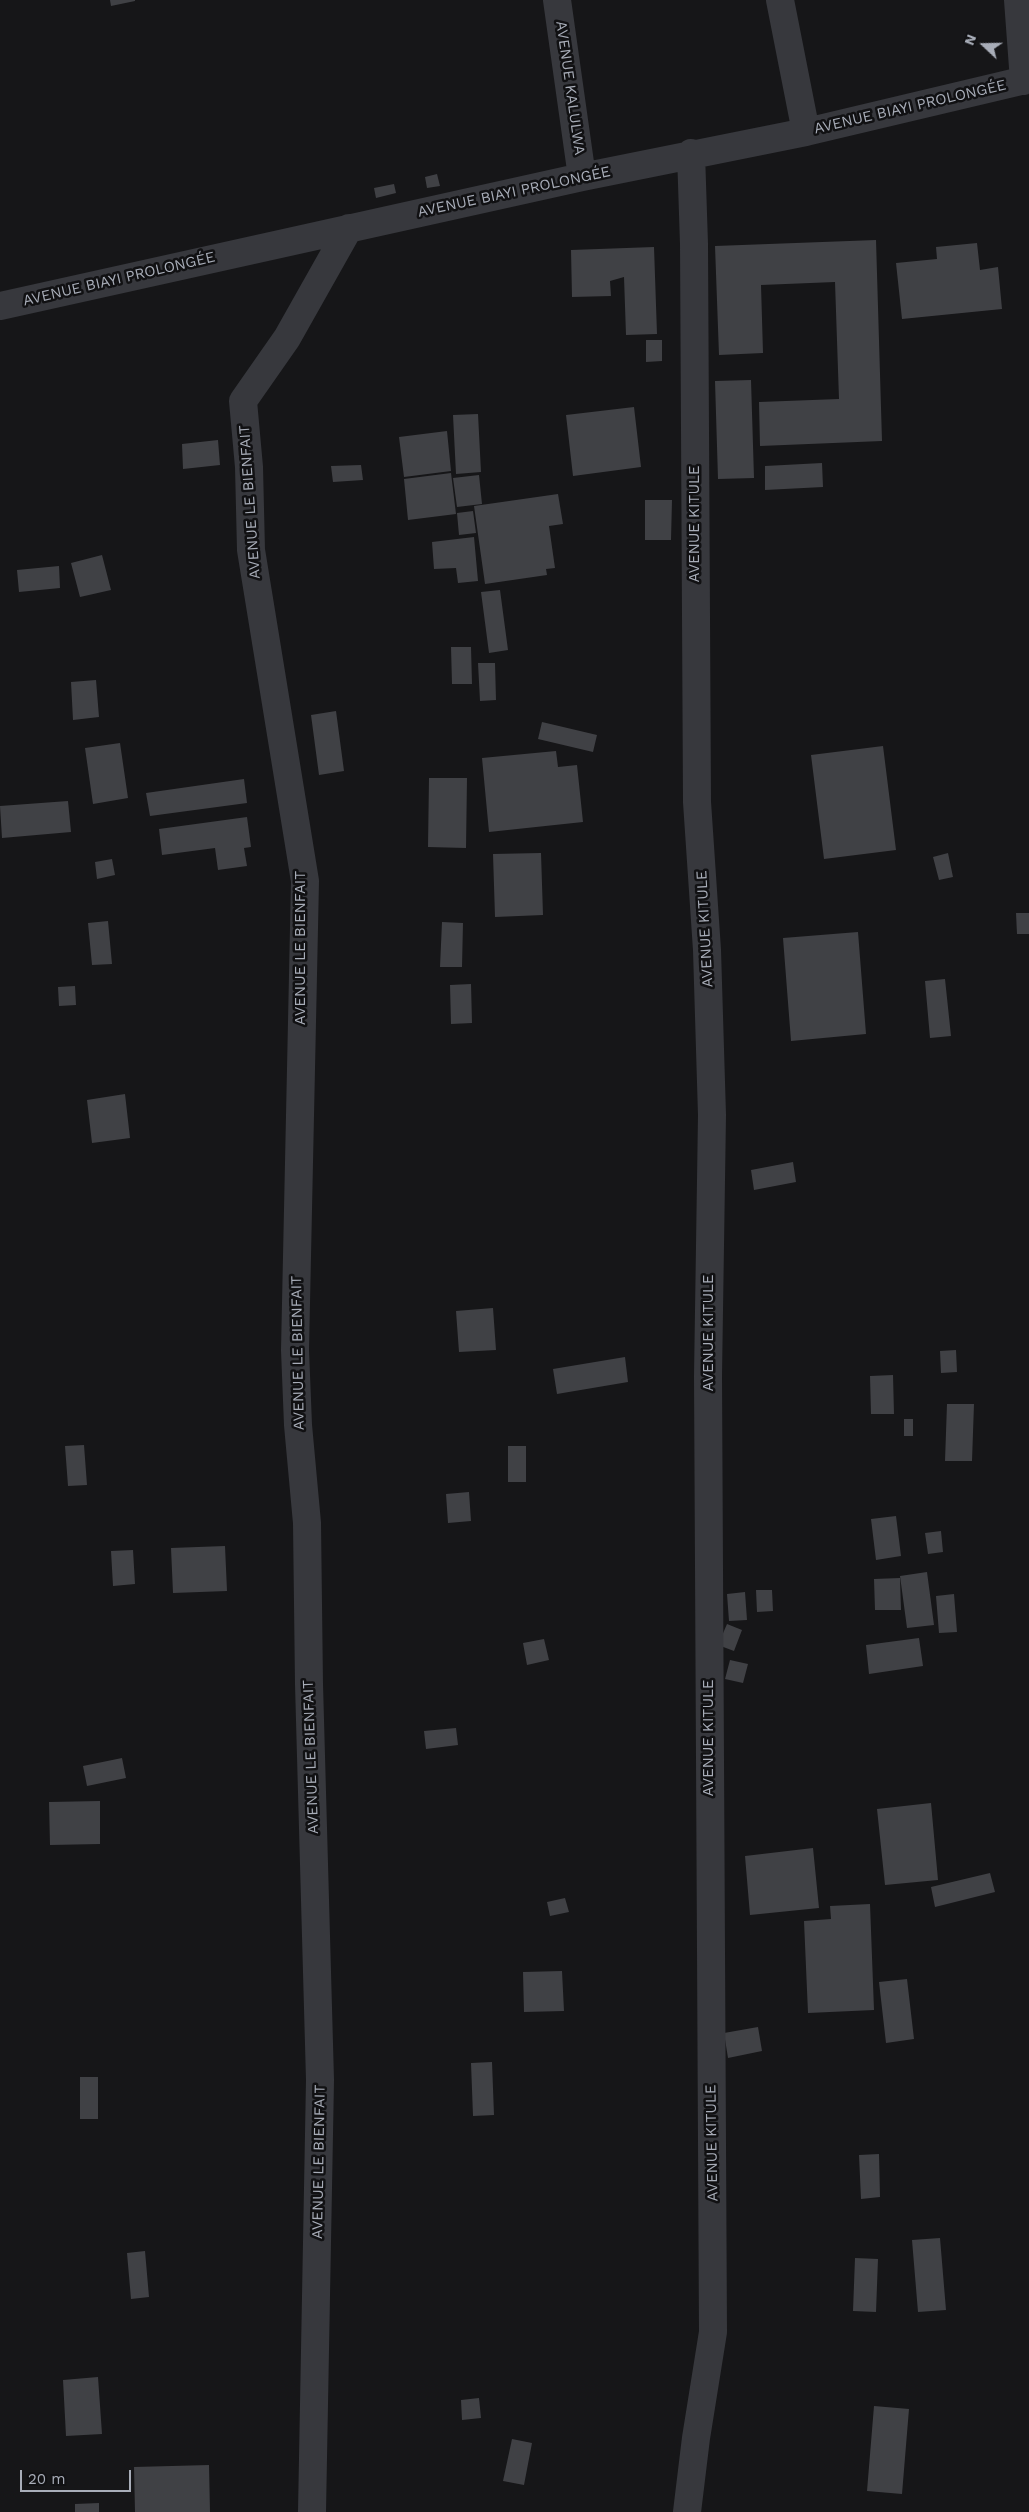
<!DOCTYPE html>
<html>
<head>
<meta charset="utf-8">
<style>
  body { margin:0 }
  #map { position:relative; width:1029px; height:2512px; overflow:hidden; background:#161618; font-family:"Work Sans",sans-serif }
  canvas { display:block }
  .north { position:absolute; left:959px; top:20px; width:50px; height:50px; -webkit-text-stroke:4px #111113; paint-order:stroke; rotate:291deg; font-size:14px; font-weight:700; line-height:20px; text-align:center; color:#a8adb8 }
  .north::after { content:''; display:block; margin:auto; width:18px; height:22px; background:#a8adb8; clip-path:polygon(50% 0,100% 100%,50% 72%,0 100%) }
  .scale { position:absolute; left:20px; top:2470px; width:111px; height:22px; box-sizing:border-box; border:2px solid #a8adb8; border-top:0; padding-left:6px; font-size:15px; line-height:18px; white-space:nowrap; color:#a8adb8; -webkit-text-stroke:4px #111113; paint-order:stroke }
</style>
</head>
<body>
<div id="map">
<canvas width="1029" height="2512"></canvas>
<div class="north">N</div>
<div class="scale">20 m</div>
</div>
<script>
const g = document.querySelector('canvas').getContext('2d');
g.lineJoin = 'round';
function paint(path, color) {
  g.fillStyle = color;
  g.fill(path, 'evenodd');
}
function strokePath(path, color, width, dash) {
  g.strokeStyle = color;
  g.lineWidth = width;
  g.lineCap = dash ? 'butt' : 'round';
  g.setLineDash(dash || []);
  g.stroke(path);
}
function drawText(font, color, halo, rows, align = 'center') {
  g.font = font + ' "Work Sans",sans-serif';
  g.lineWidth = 5;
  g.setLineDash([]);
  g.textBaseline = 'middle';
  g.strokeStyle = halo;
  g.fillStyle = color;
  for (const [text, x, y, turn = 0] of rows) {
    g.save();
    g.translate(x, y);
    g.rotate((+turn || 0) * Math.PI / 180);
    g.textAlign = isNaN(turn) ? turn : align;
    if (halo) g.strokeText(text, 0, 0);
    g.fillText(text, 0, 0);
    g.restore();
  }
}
const building = new Path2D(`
  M 110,0 L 135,0 L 135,1 L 111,6 Z
  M 437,174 L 440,186 L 427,188 L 425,177 Z
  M 394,184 L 396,193 L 376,198 L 374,188 Z
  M 876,240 L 882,441 L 760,446 L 759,402 L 839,399 L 835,282 L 761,285 L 763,353 L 719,355 L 715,246 Z
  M 977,243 L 980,270 L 998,267 L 1002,309 L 902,319 L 896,263 L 937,259 L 936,247 Z
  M 654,247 L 657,334 L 626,335 L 624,277 L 610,281 L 611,296 L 572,297 L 571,250 Z
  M 646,340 L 662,340 L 662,361 L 646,362 Z
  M 751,380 L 754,478 L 718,479 L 715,381 Z
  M 634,407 L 641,467 L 573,476 L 566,415 Z
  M 478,414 L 481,472 L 456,474 L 453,415 Z
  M 447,431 L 451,471 L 404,477 L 399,437 Z
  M 218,440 L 220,465 L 183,469 L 182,444 Z
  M 822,463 L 823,487 L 765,490 L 765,466 Z
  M 361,465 L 363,480 L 333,482 L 331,466 Z
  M 451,473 L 456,514 L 408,520 L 404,479 Z
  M 479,475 L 482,504 L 457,507 L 453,478 Z
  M 558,494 L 563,524 L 549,526 L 555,568 L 546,569 L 547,575 L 485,584 L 474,506 Z
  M 645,500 L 672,500 L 671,540 L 645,540 Z
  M 473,511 L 476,533 L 459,535 L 457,513 Z
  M 474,537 L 478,581 L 458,583 L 456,568 L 434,569 L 432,542 Z
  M 102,555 L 111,590 L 80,597 L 71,563 Z
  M 59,566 L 60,588 L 19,592 L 17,570 Z
  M 500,590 L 508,650 L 489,653 L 481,592 Z
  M 451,647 L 471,647 L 472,684 L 452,684 Z
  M 478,663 L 495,663 L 496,700 L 480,701 Z
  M 96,680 L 99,717 L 73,720 L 71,682 Z
  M 336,711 L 344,771 L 319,775 L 311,715 Z
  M 542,722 L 597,735 L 593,752 L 538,739 Z
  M 120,743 L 128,798 L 93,804 L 85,748 Z
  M 883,746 L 896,850 L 824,859 L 811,755 Z
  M 556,751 L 558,767 L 577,765 L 583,822 L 489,832 L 482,758 Z
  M 429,778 L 467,778 L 466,848 L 428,847 Z
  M 244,779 L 247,803 L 150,816 L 146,793 Z
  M 68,801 L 71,832 L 2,838 L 0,806 Z
  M 247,817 L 251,847 L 244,848 L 247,866 L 218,870 L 215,848 L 162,855 L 159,829 Z
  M 541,853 L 543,915 L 495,917 L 493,854 Z
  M 948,853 L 953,877 L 939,880 L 933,857 Z
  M 112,859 L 115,875 L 97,879 L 95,862 Z
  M 1016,913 L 1029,913 L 1029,934 L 1017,934 Z
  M 108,921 L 112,964 L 92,965 L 88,923 Z
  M 442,922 L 463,923 L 462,967 L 440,967 Z
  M 858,932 L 866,1034 L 791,1041 L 783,938 Z
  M 945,979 L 951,1036 L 930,1038 L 925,981 Z
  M 471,984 L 472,1023 L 451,1024 L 450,985 Z
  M 75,986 L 76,1005 L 59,1006 L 58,987 Z
  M 125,1094 L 130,1138 L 92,1143 L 87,1100 Z
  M 793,1162 L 796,1182 L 754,1190 L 751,1170 Z
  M 493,1308 L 496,1350 L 459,1352 L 456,1311 Z
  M 956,1350 L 957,1372 L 941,1373 L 940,1351 Z
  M 625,1357 L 628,1382 L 557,1394 L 553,1369 Z
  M 893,1375 L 894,1414 L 871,1414 L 870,1376 Z
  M 947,1404 L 974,1404 L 972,1461 L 945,1461 Z
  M 904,1419 L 913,1419 L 913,1436 L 904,1436 Z
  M 84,1445 L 87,1485 L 68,1486 L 65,1446 Z
  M 508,1446 L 526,1446 L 526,1482 L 508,1482 Z
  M 469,1492 L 471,1521 L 448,1523 L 446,1494 Z
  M 896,1516 L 901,1556 L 876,1560 L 871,1519 Z
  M 941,1531 L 943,1552 L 928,1554 L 925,1533 Z
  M 225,1546 L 227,1591 L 173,1593 L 171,1548 Z
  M 133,1550 L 135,1584 L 113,1586 L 111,1551 Z
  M 927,1572 L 934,1625 L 907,1628 L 900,1576 Z
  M 900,1578 L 901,1610 L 875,1610 L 874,1579 Z
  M 756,1590 L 772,1590 L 773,1611 L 757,1612 Z
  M 745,1592 L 747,1620 L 729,1621 L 727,1594 Z
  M 954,1594 L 957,1632 L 939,1633 L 936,1596 Z
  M 727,1624 L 742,1630 L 734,1651 L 718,1645 Z
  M 919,1638 L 923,1666 L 869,1674 L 866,1645 Z
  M 544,1639 L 549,1660 L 527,1665 L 523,1643 Z
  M 730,1660 L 748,1664 L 743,1683 L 725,1679 Z
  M 456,1728 L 458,1745 L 426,1749 L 424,1731 Z
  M 122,1758 L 126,1778 L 87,1786 L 83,1766 Z
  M 100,1801 L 100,1844 L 50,1845 L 49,1802 Z
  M 931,1803 L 938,1880 L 885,1885 L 877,1809 Z
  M 813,1848 L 819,1908 L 750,1915 L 745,1856 Z
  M 990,1873 L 995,1892 L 935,1907 L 931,1887 Z
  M 565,1898 L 569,1912 L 550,1916 L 547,1902 Z
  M 870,1904 L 874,2010 L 808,2013 L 804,1921 L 831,1919 L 830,1906 Z
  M 562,1971 L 564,2011 L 524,2012 L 523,1972 Z
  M 907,1979 L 914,2039 L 886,2043 L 879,1982 Z
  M 758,2027 L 762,2051 L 728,2058 L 724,2033 Z
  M 492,2062 L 494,2115 L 473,2116 L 471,2063 Z
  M 80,2077 L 98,2077 L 98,2119 L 80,2119 Z
  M 879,2154 L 880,2197 L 861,2199 L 859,2155 Z
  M 940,2238 L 946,2310 L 918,2312 L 912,2240 Z
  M 145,2251 L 149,2297 L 131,2299 L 127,2253 Z
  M 855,2258 L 878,2259 L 876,2312 L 853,2311 Z
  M 98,2377 L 102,2434 L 66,2436 L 63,2380 Z
  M 479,2398 L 481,2418 L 462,2420 L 461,2400 Z
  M 874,2406 L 909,2409 L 902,2494 L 867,2491 Z
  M 512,2439 L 532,2443 L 524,2485 L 503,2481 Z
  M 209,2465 L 210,2512 L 135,2512 L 134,2467 Z
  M 99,2503 L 99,2512 L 75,2512 L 75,2504 Z`);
const minor = new Path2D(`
  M 557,0 L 582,177
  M 780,0 L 806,132
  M 1018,0 L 1024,81
  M 0,306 L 582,177 L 806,132 L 1029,79
  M 312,2512 L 320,2080 L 309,1684 L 307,1523 L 298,1425 L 295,1350 L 305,881 L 251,550 L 249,467 L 243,401 L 287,338 L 349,228
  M 687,2512 L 696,2438 L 713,2332 L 708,1376 L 712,1115 L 707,950 L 697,802 L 694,244 L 691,153`);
const streetNames = [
  ["AVENUE KALULWA",570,88,82],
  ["AVENUE BIAYI PROLONGÉE",910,107,-13],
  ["AVENUE BIAYI PROLONGÉE",514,192,-12],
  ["AVENUE BIAYI PROLONGÉE",119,279,-13],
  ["AVENUE LE BIENFAIT",250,502,-94],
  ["AVENUE KITULE",695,524,-90],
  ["AVENUE KITULE",705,929,-93],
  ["AVENUE LE BIENFAIT",301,948,-90],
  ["AVENUE KITULE",709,1333,-90],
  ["AVENUE LE BIENFAIT",298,1353,-91],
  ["AVENUE KITULE",709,1738,-90],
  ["AVENUE LE BIENFAIT",311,1757,-92],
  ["AVENUE KITULE",712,2143,-91],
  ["AVENUE LE BIENFAIT",319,2162,-89]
];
paint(building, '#404145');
strokePath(minor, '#37383d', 28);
drawText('15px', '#a8adb8', '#111113', streetNames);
</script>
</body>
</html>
